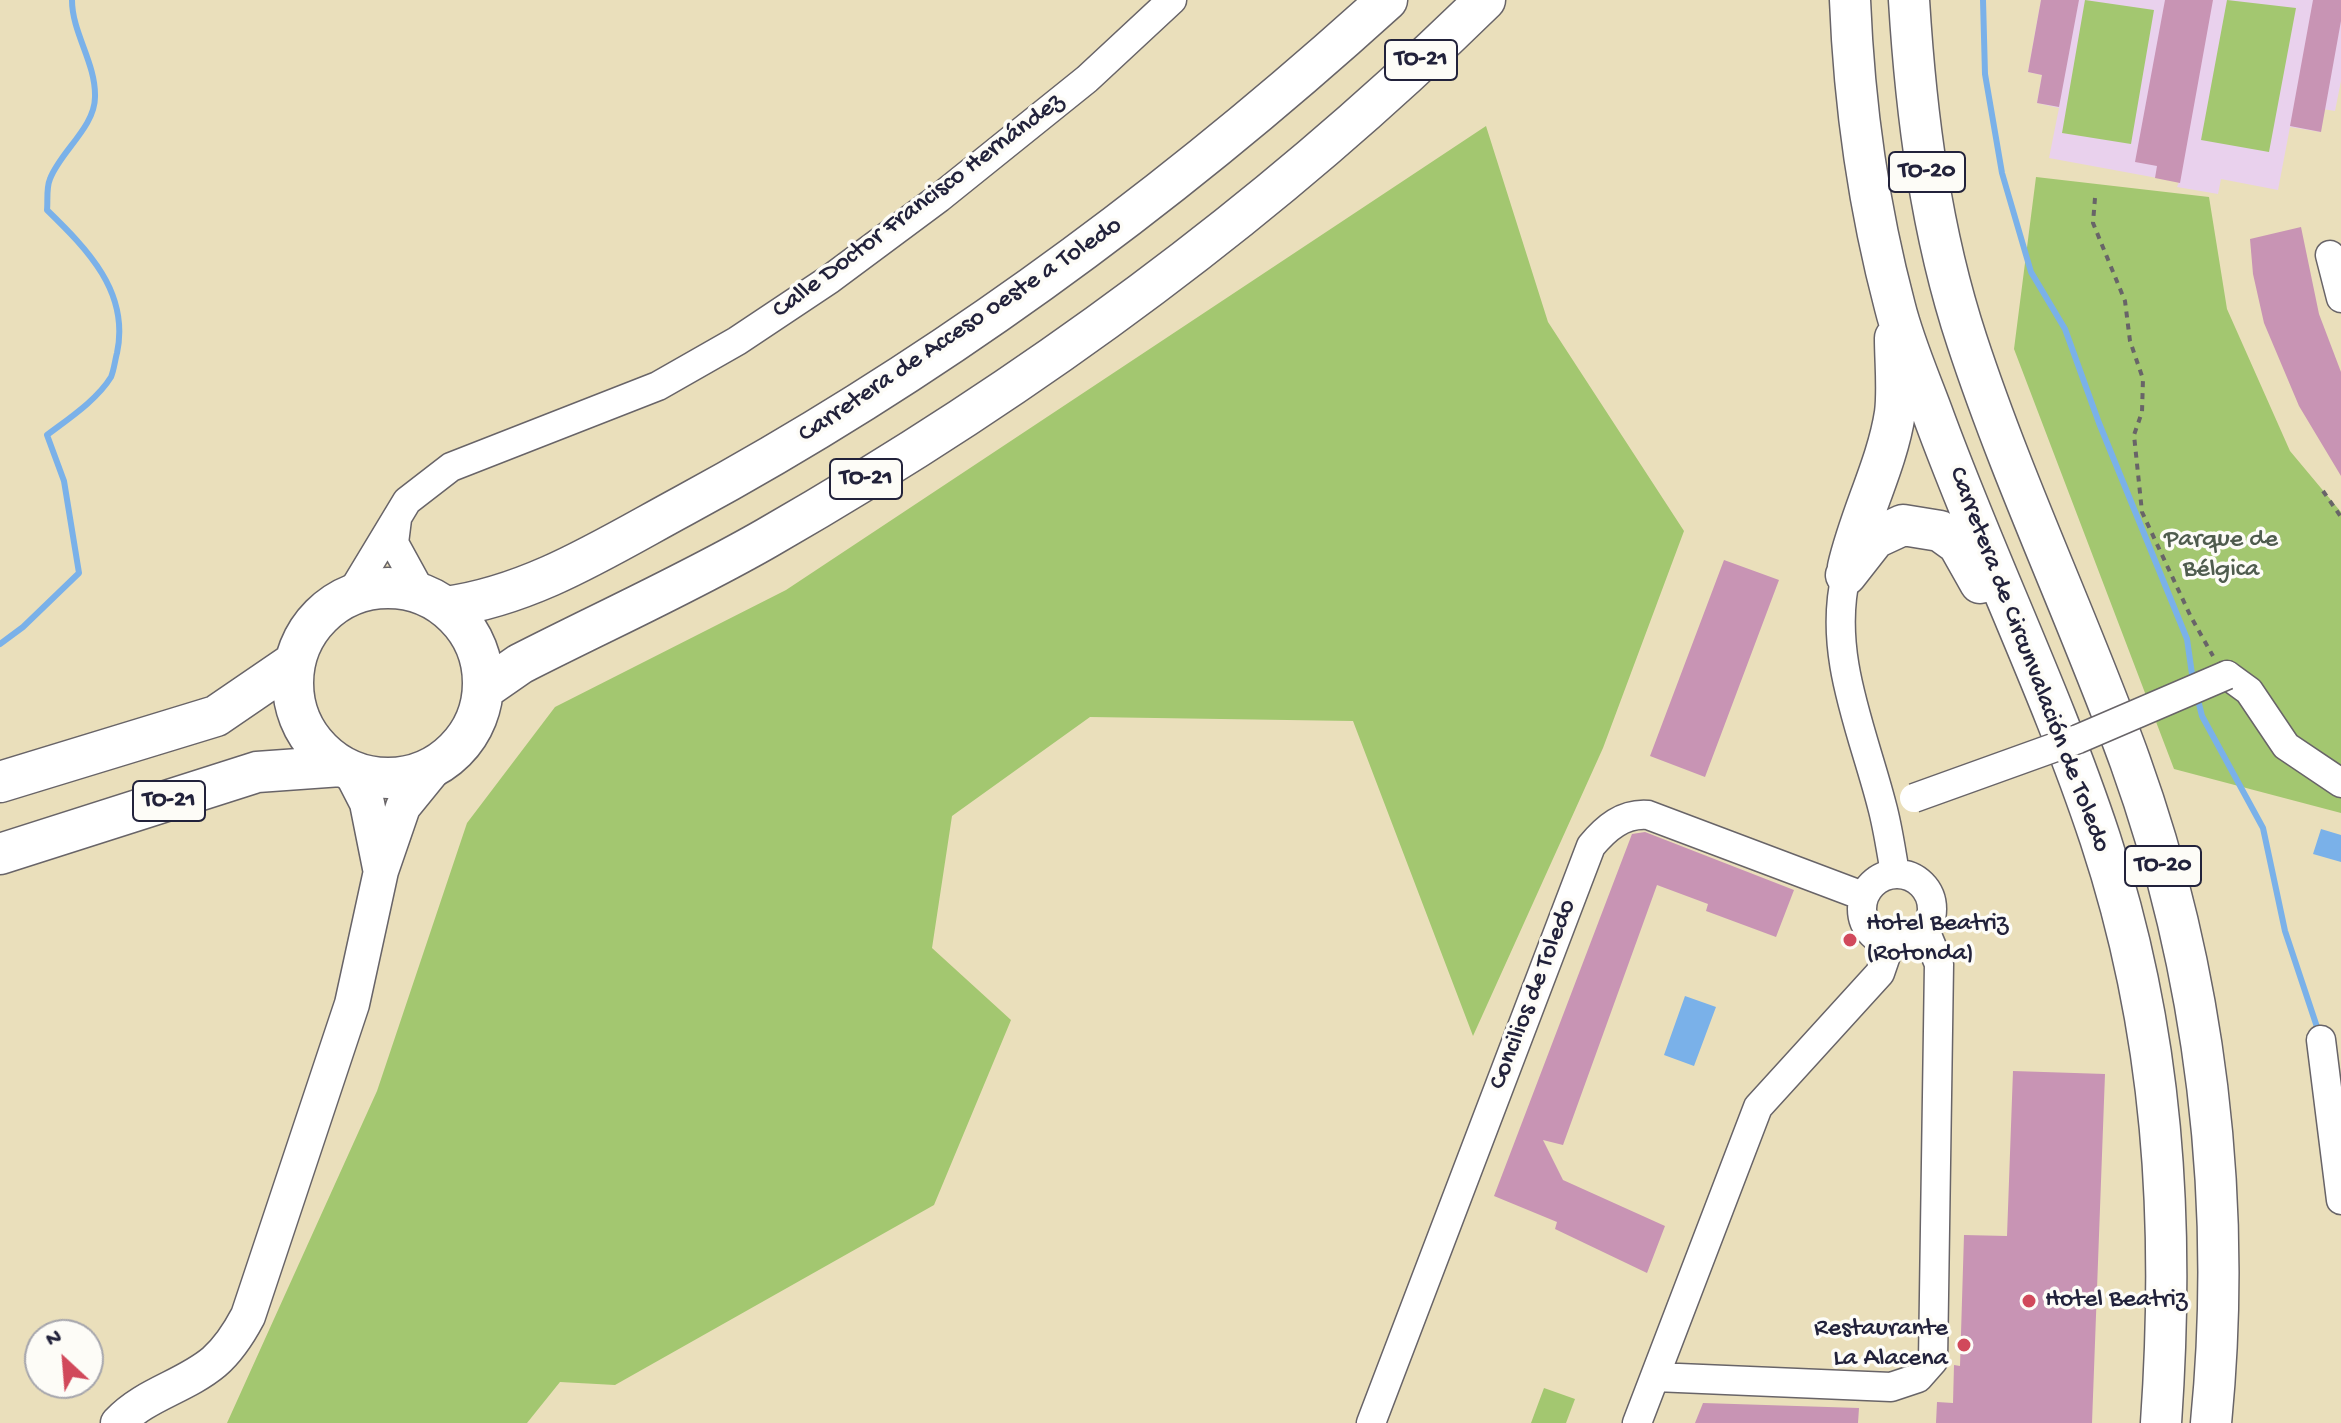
<!DOCTYPE html>
<html>
<head>
<meta charset="utf-8">
<style>
  body { margin:0 }
  #map { position:relative; width:2341px; height:1423px; overflow:hidden; background:#eadfbb; font-family:"Gochi Hand",sans-serif }
  canvas { display:block }
  .north { position:absolute; left:24px; top:1319px; width:80px; height:80px; box-sizing:border-box; background:#fdfcf7; border:2px solid #a5a5ac; border-radius:50%; rotate:334deg; font-size:22px; font-weight:700; line-height:32px; text-align:center; color:#22223b }
  .north::after { content:''; display:block; margin:auto; width:28px; height:36px; background:#d1495b; clip-path:polygon(50% 0,100% 100%,50% 72%,0 100%) }
</style>
</head>
<body>
<div id="map">
<canvas width="2341" height="1423"></canvas>
<div class="north">N</div>
</div>
<script>
const g = document.querySelector('canvas').getContext('2d');
g.lineJoin = 'round';
function paint(path, color) {
  g.fillStyle = color;
  g.fill(path, 'evenodd');
}
function strokePath(path, color, width, dash) {
  g.strokeStyle = color;
  g.lineWidth = width;
  g.lineCap = dash ? 'butt' : 'round';
  g.setLineDash(dash || []);
  g.stroke(path);
}
function drawText(font, color, halo, rows, align = 'center') {
  g.font = font + ' "Gochi Hand",sans-serif';
  g.lineWidth = 7;
  g.setLineDash([]);
  g.textBaseline = 'middle';
  g.strokeStyle = halo;
  g.fillStyle = color;
  for (const [text, x, y, turn = 0] of rows) {
    g.save();
    g.translate(x, y);
    g.rotate((+turn || 0) * Math.PI / 180);
    g.textAlign = isNaN(turn) ? turn : align;
    if (halo) g.strokeText(text, 0, 0);
    g.fillText(text, 0, 0);
    g.restore();
  }
}
const built = new Path2D(`
  M 2041,0 L 2341,0 L 2341,81 L 2335,111 L 2322,109 L 2321,132 L 2290,127 L 2278,190 L 2221,179 L 2218,194 L 2177,187 L 2179,182 L 2049,158 L 2059,108 L 2037,103 L 2042,75 L 2028,72 Z`);
const green = new Path2D(`
  M 2085,0 L 2154,10 L 2131,144 L 2062,133 Z
  M 2227,0 L 2296,8 L 2269,152 L 2201,140 Z
  M 1486,126 L 1548,322 L 1684,531 L 1603,748 L 1473,1036 L 1353,721 L 1090,717 L 952,816 L 932,948 L 1011,1020 L 934,1205 L 615,1385 L 560,1382 L 527,1423 L 227,1423 L 377,1091 L 467,823 L 555,707 L 786,590 Z
  M 2036,177 L 2209,197 L 2227,309 L 2290,451 L 2341,512 L 2341,813 L 2174,769 L 2014,349 Z
  M 1544,1388 L 1575,1399 L 1566,1423 L 1531,1423 Z`);
const water = new Path2D(`
  M 2321,829 L 2341,835 L 2341,862 L 2313,854 Z
  M 1685,996 L 1716,1007 L 1694,1066 L 1664,1055 Z`);
const stream = new Path2D(`
  M 1983,0 L 1985,74 L 2002,173 L 2031,272 L 2065,329 L 2099,423 L 2187,639 L 2193,681
  M 0,644 L 23,627 L 79,573 L 64,481 L 47,435 C 68,419 97,400 111,377 C 114,370 115,360 117,353 C 130,292 87,249 47,210 C 48,201 46,188 50,179 C 60,152 95,127 95,97 C 96,63 72,33 72,0
  M 2197,696 L 2202,716 L 2263,828 L 2285,931 L 2319,1033`);
const building = new Path2D(`
  M 2041,0 L 2079,0 L 2059,107 L 2037,103 L 2042,75 L 2028,72 Z
  M 2165,0 L 2213,0 L 2180,183 L 2155,178 L 2157,166 L 2135,162 Z
  M 2313,0 L 2341,0 L 2341,21 L 2321,132 L 2290,126 Z
  M 2301,227 L 2319,314 L 2341,372 L 2341,476 L 2299,406 L 2264,323 L 2253,274 L 2250,239 Z
  M 1724,560 L 1779,580 L 1705,777 L 1650,756 Z
  M 1645,832 L 1794,890 L 1776,937 L 1706,911 L 1708,904 L 1657,885 L 1563,1145 L 1543,1140 L 1563,1180 L 1665,1226 L 1647,1273 L 1555,1229 L 1557,1222 L 1494,1196 L 1632,834 Z
  M 2013,1071 L 2105,1074 L 2092,1423 L 1936,1423 L 1937,1402 L 1953,1403 L 1954,1365 L 1960,1366 L 1964,1235 L 2007,1236 Z
  M 1703,1403 L 1859,1408 L 1858,1423 L 1695,1423 Z`);
const path = new Path2D(`
  M 2095,198 L 2093,223 L 2125,301 L 2130,341 L 2143,379 L 2142,412 L 2134,435 L 2142,512 L 2191,617 L 2213,656
  M 2323,491 L 2341,517`);
const minor = new Path2D(`
  M 2330,255 L 2341,298
  M 397,519 L 394,543 L 422,594
  M 1846,575 C 1827,654 1863,731 1882,806 C 1888,828 1891,851 1895,873
  M 349,597 L 407,501 L 451,467 L 658,386 L 737,341 L 830,279 L 939,198 L 1087,79 L 1172,0
  M 2227,675 L 2249,691 L 2286,746 L 2341,783
  M1862 909a35 35 0 1 1 70 0a35 35 0 1 1-70 0Z
  M 2321,1040 L 2341,1200
  M 1655,1377 L 1891,1387 L 1918,1378 L 1933,1361 L 1939,964 L 1925,930
  M 1371,1423 L 1591,846 C 1606,828 1623,813 1648,815 L 1863,896
  M 1637,1423 L 1758,1107 L 1880,973 L 1890,944`);
const major = new Path2D(`
  M 350,770 L 367,803 L 380,868
  M 118,1423 C 145,1394 184,1387 214,1362 C 229,1349 239,1333 248,1316 L 352,1004 L 381,871 L 403,807 L 438,764`);
const highway = new Path2D(`
  M 1850,0 C 1854,102 1869,209 1895,307 C 1904,343 1919,377 1932,412 C 1984,555 2052,693 2100,838 C 2164,1032 2175,1221 2161,1423
  M 1909,0 C 1916,115 1931,232 1967,341 C 2014,484 2079,620 2130,761 C 2206,972 2233,1200 2211,1423
  M 1848,567 C 1860,514 1887,465 1895,413 C 1898,389 1895,362 1895,338
  M 1846,575 L 1875,538 L 1903,525 L 1940,531 L 1958,544 L 1980,583
  M293 683a95 95 0 1 1 190 0a95 95 0 1 1-190 0Z
  M 446,607 C 533,595 607,547 683,506 C 940,367 1171,196 1387,0
  M 484,689 L 520,664 C 602,622 687,584 767,538 C 1027,389 1271,210 1485,0
  M 0,782 L 216,716 L 295,662
  M 0,854 L 257,772 L 341,766`);
const minorBridge = new Path2D(`
  M 1914,798 L 2078,739 L 2227,675`);
const markers = [
  [1850,940,8,"#d1495b"],
  [2029,1301,8,"#d1495b"],
  [1964,1345,8,"#d1495b"]
];
const shields = [
  [1421,60,72],
  [1927,172,76],
  [866,479,72],
  [169,801,72],
  [2163,866,76]
];
const shieldNames = [
  ["TO-21",1421,60],
  ["TO-20",1927,172],
  ["TO-21",866,479],
  ["TO-21",169,801],
  ["TO-20",2163,866]
];
const streetNames = [
  ["Calle Doctor Francisco Hernández",919,207,-37],
  ["Carretera de Acceso oeste a Toledo",961,331,-34],
  ["Carretera de Circunvalación de Toledo",2028,660,69],
  ["Concilios de Toledo",1534,995,-69]
];
const parkNames = [
  ["Parque de",2221,541],
  ["Bélgica",2221,571]
];
const poiNames = [
  ["Hotel Beatriz",1866,925],
  ["(Rotonda)",1866,955],
  ["Hotel Beatriz",2045,1301],
  ["Restaurante",1948,1330,"right"],
  ["La Alacena",1948,1360,"right"]
];
paint(built, '#e9d1ed');
paint(green, '#a3c770');
paint(water, '#7ab1e9');
strokePath(stream, '#7ab1e9', 6);
paint(building, '#c894b4');
strokePath(minor, '#686468', 31);
strokePath(major, '#686468', 37);
strokePath(highway, '#686468', 43);
strokePath(path, '#686468', 4, [6, 6]);
strokePath(minor, '#fff', 28);
strokePath(major, '#fff', 34);
strokePath(highway, '#fff', 40);
strokePath(minorBridge, '#686468', 31, []);
strokePath(minorBridge, '#fff', 28);
for (const [x, y, r, color] of markers) {
  const dot = new Path2D();
  dot.arc(x, y, r, 0, 2 * Math.PI);
  g.fillStyle = color;
  g.fill(dot);
  strokePath(dot, '#fdfcf7', 3);
}
for (const [x, y, w] of shields) {
  const box = new Path2D();
  box.roundRect(x - w / 2, y - 20, w, 40, 6);
  g.fillStyle = '#fdfcf7';
  g.fill(box);
  strokePath(box, '#22223b', 2);
}
drawText('bold 24px', '#22223b', null, shieldNames);
drawText('26px', '#22223b', '#fdfcf7', streetNames);
drawText('26px', '#4f5c4e', '#fdfcf7', parkNames);
drawText('26px', '#22223b', '#fdfcf7', poiNames, 'left');
</script>
</body>
</html>
